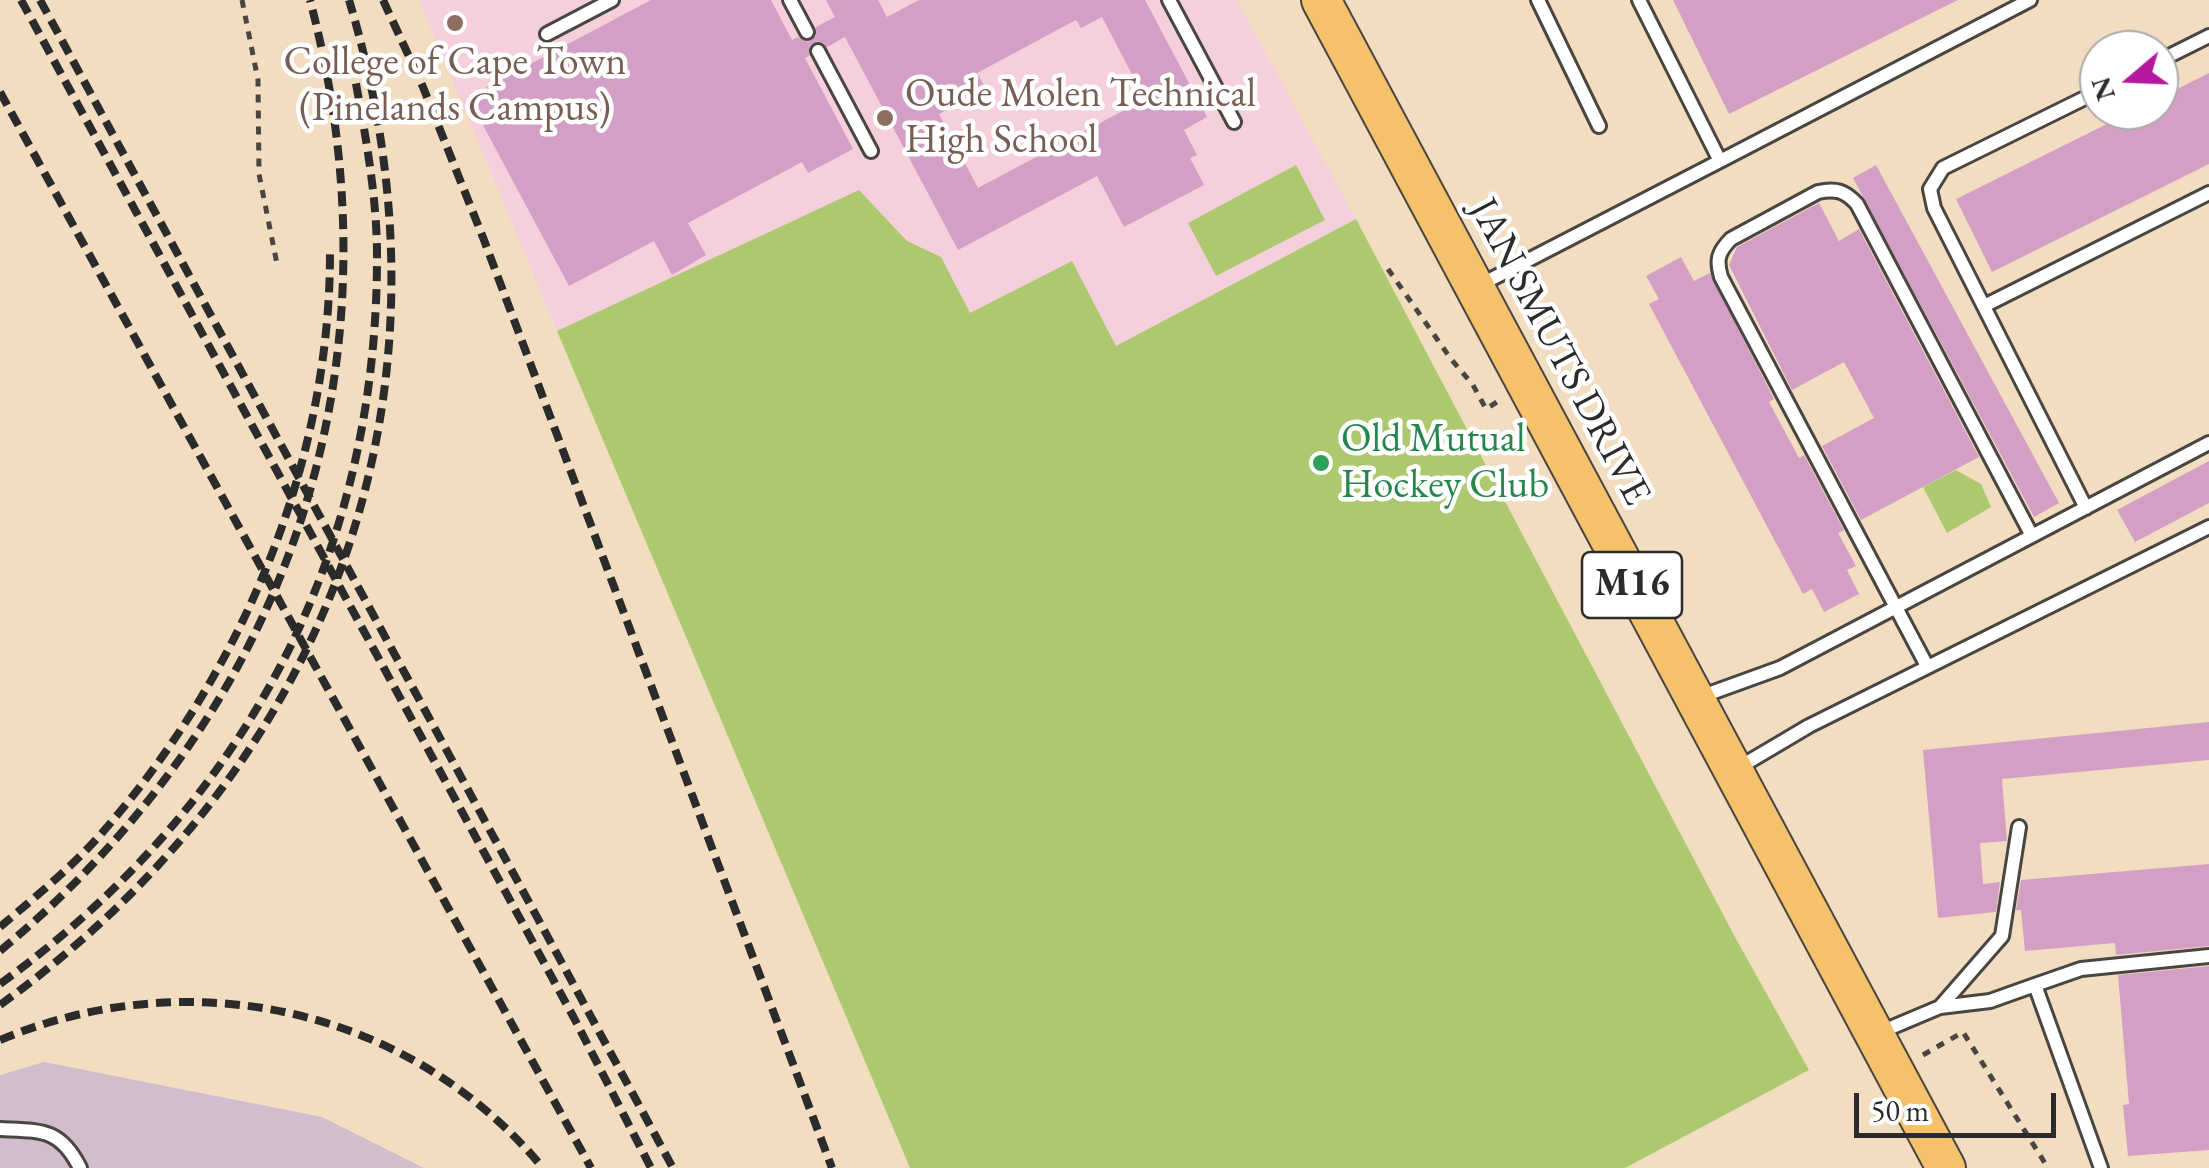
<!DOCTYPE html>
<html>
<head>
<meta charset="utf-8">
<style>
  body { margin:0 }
  #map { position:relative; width:2209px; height:1168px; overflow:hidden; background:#f2ddc0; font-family:"EB Garamond",serif }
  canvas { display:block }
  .north { position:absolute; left:2079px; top:30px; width:100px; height:100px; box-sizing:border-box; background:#fff; border:2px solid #aaa; border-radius:50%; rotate:251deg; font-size:28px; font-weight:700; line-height:40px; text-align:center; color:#2b2b2b }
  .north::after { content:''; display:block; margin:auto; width:35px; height:45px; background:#b5179e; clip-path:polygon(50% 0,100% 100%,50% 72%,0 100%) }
  .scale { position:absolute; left:1854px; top:1093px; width:202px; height:45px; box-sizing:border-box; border:5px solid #2b2b2b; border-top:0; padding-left:12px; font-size:30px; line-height:35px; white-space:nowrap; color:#2b2b2b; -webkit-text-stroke:8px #fff; paint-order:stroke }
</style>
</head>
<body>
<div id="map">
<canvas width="2209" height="1168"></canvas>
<div class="north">N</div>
<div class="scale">50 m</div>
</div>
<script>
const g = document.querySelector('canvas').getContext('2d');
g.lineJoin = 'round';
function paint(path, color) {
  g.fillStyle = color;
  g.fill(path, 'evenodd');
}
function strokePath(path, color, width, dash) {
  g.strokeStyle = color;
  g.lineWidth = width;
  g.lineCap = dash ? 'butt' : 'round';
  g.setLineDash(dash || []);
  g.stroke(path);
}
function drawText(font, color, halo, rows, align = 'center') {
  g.font = font + ' "EB Garamond",serif';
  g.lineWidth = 9;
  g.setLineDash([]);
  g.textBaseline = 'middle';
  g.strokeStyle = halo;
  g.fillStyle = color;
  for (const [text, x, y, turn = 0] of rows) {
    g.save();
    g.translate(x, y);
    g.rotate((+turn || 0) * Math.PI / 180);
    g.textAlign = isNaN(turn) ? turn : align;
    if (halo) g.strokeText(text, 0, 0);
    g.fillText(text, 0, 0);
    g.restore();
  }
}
const built = new Path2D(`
  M 419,0 L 1237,0 L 1356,219 L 1116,346 L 969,313 L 941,257 L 907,241 L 859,190 L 557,331 Z`);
const industrial = new Path2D(`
  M 44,1062 L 322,1117 L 424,1168 L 0,1168 L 0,1075 Z`);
const green = new Path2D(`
  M 1296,165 L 1325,220 L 1216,276 L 1188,223 Z
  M 859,190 L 907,241 L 941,257 L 970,313 L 1072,261 L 1116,346 L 1356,219 L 1735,937 L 1809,1070 L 1625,1168 L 910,1168 L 557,331 Z
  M 1956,470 L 1981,484 L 1991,507 L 1947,533 L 1923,487 Z`);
const building = new Path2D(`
  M 651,0 L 771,0 L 792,40 L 798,37 L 808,42 L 816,36 L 816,27 L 835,17 L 826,0 L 878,0 L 887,17 L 919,0 L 1145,0 L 1207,117 L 1184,130 L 1197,155 L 1190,158 L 1204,185 L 1124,227 L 1097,176 L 958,250 L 845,37 L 827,47 L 817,41 L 810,45 L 809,56 L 805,58 L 853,149 L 808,173 L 802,162 L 688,223 L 706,255 L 672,275 L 654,241 L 569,286 L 468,97 ZM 1102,17 L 1145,99 L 978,188 L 939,114 L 986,89 L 977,73 L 1076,20 L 1081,28 Z
  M 1673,0 L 1958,0 L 1729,114 Z
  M 2209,73 L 2209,164 L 1992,272 L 1956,199 L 2135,110 L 2159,110 L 2159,98 Z
  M 1876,165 L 2059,503 L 2034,517 L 1853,178 Z
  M 1819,203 L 1839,241 L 1859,229 L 1979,457 L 1861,520 L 1822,446 L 1874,418 L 1844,362 L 1792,390 L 1729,265 L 1737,247 Z
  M 1681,257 L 1694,281 L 1710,273 L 1774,399 L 1769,402 L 1799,458 L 1804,455 L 1844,530 L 1838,533 L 1856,566 L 1847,570 L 1859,594 L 1824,612 L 1812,589 L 1803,594 L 1649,304 L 1659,299 L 1646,276 Z
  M 2209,461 L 2209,503 L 2135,542 L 2117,510 Z
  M 2209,722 L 2209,760 L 2002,779 L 2007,841 L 1980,843 L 1983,884 L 2000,882 L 1996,912 L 1938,918 L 1923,750 Z
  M 2209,864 L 2209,946 L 2116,955 L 2115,943 L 2025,951 L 2021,910 L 2016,910 L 2021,880 Z
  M 2209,966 L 2209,1150 L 2128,1156 L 2123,1105 L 2129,1104 L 2118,975 Z`);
const path = new Path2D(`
  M 242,0 L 258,80 L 259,174 L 277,264
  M 1388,269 L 1451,359 L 1473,385 L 1486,409 L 1500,400
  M 1923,1055 L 1963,1032 L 2048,1168`);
const lane = new Path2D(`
  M 790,0 L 807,32
  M 1169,0 L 1234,122
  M 1538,0 L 1599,126
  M 1639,0 L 1720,161 L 2030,0
  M 547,34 L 612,0
  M 818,51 L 871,151
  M 2159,61 L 2209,36
  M 1476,287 L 1720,161
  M 1984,306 L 2209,193
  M 2086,508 L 1934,208 L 1930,189 L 1943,168 L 2099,91
  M 1927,666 L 1721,277 C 1716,260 1718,252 1731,239 L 1818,192 C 1836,188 1845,191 1857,204 L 2032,536
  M 1700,697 L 1780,668 L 2209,443
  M 1738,768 L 1809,726 L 2209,527
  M 2035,985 L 2081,969 L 2209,956
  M 1940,1007 L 2002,936 L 2019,827
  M 1876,1034 L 1940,1007 L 1990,1001 L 2035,985 L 2101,1168
  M 0,1129 C 41,1131 60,1128 80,1168`);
const primary = new Path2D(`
  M 1321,0 L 1946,1168`);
const rail = new Path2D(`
  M 21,0 L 574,1018 L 651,1168
  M 40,0 L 673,1168
  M 383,0 L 423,87 L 484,240 L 832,1168
  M 0,92 L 591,1168
  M 0,927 C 34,898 71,868 101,834 C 241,675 330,466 330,253
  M 0,951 C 290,710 407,366 310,0
  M 0,984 C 241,809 375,563 377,264 C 378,196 364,128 352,62
  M 0,1005 C 332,765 468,395 349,0
  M 0,1040 C 191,960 410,1008 543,1168`);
const markers = [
  [455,23,10,"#8d6e63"],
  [885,118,10,"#8d6e63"],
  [1321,463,10,"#2e9e5b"]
];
const shields = [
  [1632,585,100]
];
const shieldNames = [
  ["M16",1632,585]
];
const educationNames = [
  ["College of Cape Town",455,63],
  ["(Pinelands Campus)",455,109],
  ["Oude Molen Technical",905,95,"left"],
  ["High School",905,141,"left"]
];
const streetNames = [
  ["JAN SMUTS DRIVE",1559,352,62]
];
const leisureNames = [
  ["Old Mutual",1341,440],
  ["Hockey Club",1341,486]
];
paint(built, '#f5cfdb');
paint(industrial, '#d1bdcc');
paint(green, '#adc970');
paint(building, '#d49fc4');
strokePath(lane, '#494641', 18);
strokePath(primary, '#494641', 42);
strokePath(path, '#494641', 5, [8, 8]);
strokePath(lane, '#fff', 12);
strokePath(primary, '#f5c16b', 38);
strokePath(rail, '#2b2b2b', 8, [15, 8]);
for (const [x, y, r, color] of markers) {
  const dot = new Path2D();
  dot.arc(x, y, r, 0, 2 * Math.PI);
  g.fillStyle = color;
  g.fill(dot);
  strokePath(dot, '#fff', 4);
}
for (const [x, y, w] of shields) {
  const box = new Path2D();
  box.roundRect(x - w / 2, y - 33, w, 66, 8);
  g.fillStyle = '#fff';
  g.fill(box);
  strokePath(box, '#2b2b2b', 2.5);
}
drawText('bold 38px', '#2b2b2b', null, shieldNames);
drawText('40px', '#785e54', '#fff', educationNames);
drawText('40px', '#2b2b2b', '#fff', streetNames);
drawText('40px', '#27864d', '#fff', leisureNames, 'left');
</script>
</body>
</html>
